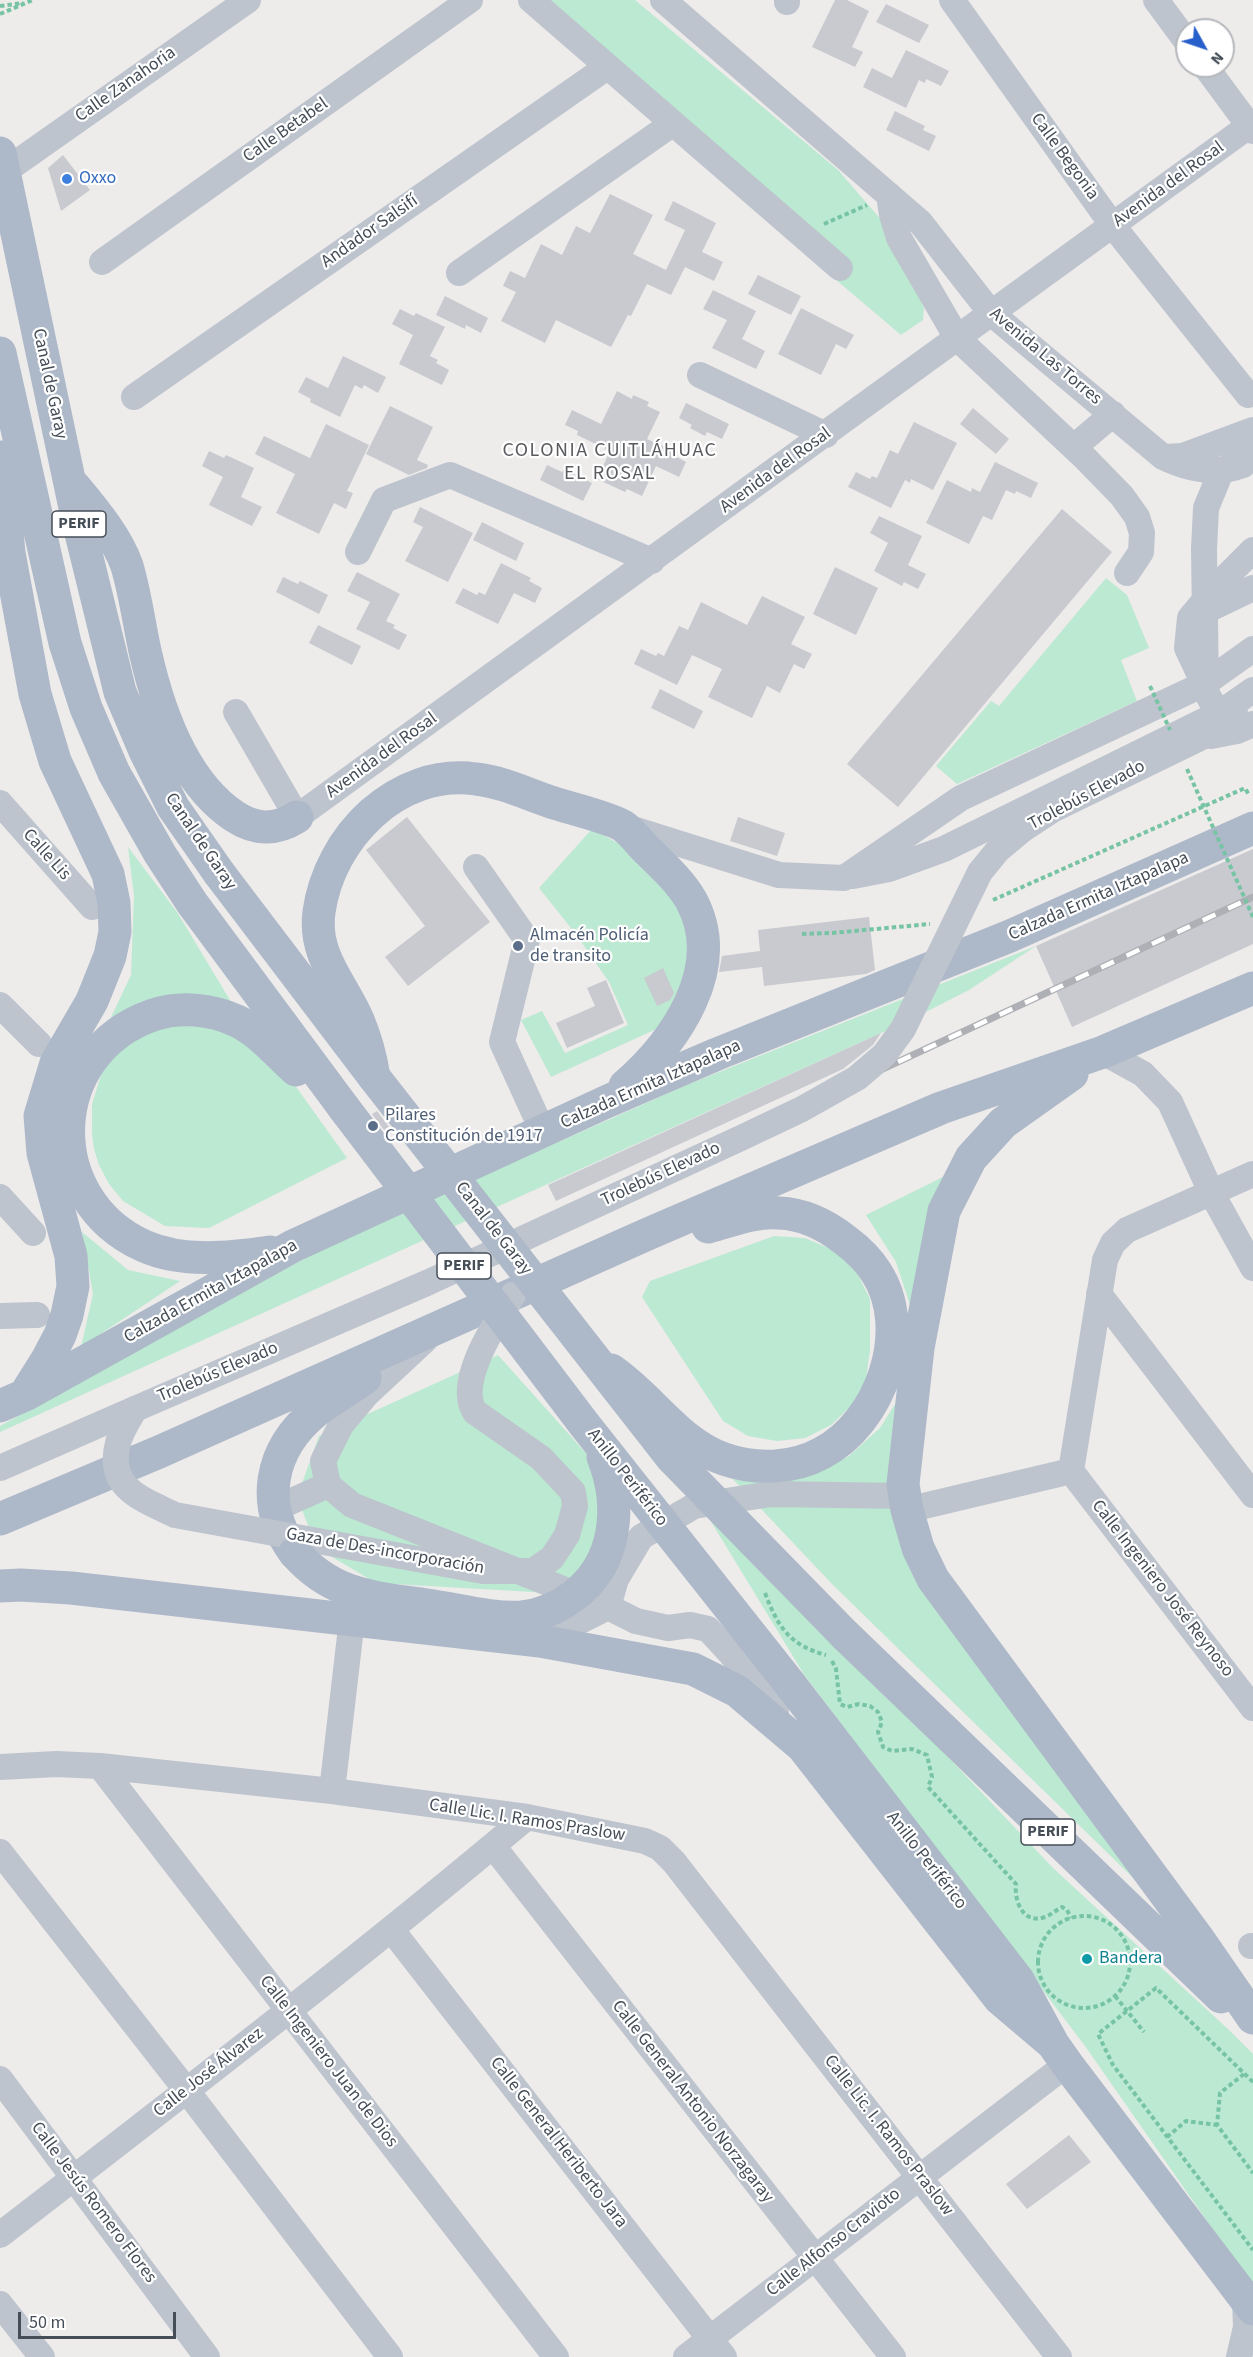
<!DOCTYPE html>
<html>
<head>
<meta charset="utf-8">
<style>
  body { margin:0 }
  #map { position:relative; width:1253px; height:2357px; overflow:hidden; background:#eeebeb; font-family:"Source Sans 3",sans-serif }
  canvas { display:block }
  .north { position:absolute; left:1175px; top:18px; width:60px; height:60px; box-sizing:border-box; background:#fff; border:2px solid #b5b8bc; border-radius:50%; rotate:130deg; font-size:16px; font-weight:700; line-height:24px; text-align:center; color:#454d57 }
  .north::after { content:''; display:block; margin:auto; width:21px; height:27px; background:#2860cb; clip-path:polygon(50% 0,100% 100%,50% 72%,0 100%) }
  .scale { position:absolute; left:18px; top:2312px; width:158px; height:27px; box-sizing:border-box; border:3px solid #454d57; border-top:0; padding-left:8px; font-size:18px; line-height:21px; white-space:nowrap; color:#454d57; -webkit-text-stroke:4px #fff; paint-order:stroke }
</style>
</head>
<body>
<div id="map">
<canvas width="1253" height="2357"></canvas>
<div class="north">N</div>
<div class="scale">50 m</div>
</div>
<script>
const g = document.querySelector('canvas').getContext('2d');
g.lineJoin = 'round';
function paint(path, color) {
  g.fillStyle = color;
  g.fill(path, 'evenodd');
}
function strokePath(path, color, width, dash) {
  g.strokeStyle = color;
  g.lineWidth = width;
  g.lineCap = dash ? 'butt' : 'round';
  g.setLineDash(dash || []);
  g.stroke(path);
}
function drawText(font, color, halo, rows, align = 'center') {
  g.font = font + ' "Source Sans 3",sans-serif';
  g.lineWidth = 4.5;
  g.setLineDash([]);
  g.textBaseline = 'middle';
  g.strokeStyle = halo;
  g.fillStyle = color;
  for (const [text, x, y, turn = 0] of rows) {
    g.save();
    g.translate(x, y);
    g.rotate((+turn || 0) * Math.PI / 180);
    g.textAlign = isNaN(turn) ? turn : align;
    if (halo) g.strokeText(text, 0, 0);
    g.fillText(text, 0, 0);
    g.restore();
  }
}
const green = new Path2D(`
  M 546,0 L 635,0 L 838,170 L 890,230 L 924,308 L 923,320 L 901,335 L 835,279 L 848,260 Z
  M 1106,578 L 1127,595 L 1149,648 L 1121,660 L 1137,701 L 957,784 L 936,766 L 991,701 L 999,706 Z
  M 592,829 L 625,847 L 661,876 L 694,929 L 674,1021 L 551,1077 L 521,1020 L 542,1011 L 565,1053 L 628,1025 L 609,982 L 575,933 L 539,888 Z
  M 128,847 L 177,912 L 251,1035 L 269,1049 L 347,1158 L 209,1228 L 165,1226 L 123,1201 L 109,1184 L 99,1165 L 94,1149 L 92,1134 L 92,1104 L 101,1075 L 104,1032 L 131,975 L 134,896 Z
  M 1036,946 L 969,990 L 912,1019 L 0,1432 L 0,1426 L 340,1239 L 689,1084 Z
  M 947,1175 L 913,1314 L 896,1262 L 866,1215 Z
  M 82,1232 L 128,1270 L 180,1281 L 81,1347 L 93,1294 Z
  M 774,1236 L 805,1238 L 833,1250 L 856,1271 L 870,1299 L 870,1350 L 866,1379 L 852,1405 L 831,1425 L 805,1438 L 777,1441 L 748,1436 L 723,1421 L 642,1297 L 650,1281 Z
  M 498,1355 L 592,1460 L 602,1489 L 594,1550 L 575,1575 L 550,1593 L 376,1583 L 317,1548 L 297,1497 L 319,1436 Z
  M 902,1393 L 922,1572 L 1169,1913 L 832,1584 L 729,1475 L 812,1474 L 849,1456 L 880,1428 Z
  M 693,1492 L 846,1649 L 1053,1868 L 1229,2030 L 1253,2054 L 1253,2287 L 1085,2046 L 805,1676 Z`);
const building = new Path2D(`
  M 835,0 L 847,0 L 869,11 L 852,47 L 863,52 L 855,67 L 812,47 Z
  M 886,4 L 929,25 L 919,43 L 876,22 Z
  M 906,50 L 949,71 L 941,86 L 926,79 L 925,83 L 919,80 L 906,108 L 863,87 L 872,68 L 892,78 Z
  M 895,111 L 925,126 L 923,130 L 936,136 L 929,151 L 886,130 Z
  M 63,155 L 90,190 L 61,211 L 48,168 Z
  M 610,194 L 653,215 L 633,254 L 666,270 L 685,230 L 664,220 L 673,201 L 716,223 L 702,252 L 723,262 L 714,281 L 685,267 L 671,295 L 647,284 L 631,316 L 628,315 L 611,347 L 556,320 L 545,343 L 501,321 L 516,292 L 503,286 L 510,271 L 525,278 L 541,244 L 562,255 L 576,226 L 590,233 Z
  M 758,275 L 801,296 L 791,315 L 748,294 Z
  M 713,290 L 756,311 L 742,339 L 765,351 L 756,369 L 712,348 L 727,320 L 703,309 Z
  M 445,296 L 488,318 L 481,333 L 466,325 L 465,329 L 436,315 Z
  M 801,308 L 854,335 L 846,349 L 836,344 L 821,375 L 778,354 Z
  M 400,309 L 414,316 L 416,313 L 445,327 L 430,356 L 438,360 L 436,363 L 449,370 L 442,385 L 399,364 L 413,335 L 392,324 Z
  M 343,356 L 386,377 L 378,393 L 364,385 L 362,389 L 355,385 L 340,417 L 310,402 L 311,399 L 298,392 L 306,377 L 328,388 Z
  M 617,391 L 632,399 L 633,395 L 649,402 L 647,406 L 660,412 L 647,439 L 674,451 L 673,455 L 686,462 L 679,477 L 656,466 L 642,496 L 627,489 L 625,492 L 597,479 L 610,451 L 577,435 L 578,431 L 565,425 L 572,410 L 601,424 Z
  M 686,403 L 729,424 L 722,439 L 707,432 L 705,436 L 690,428 L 692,425 L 679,418 Z
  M 390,406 L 433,427 L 417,460 L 428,465 L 427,468 L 409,475 L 366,454 Z
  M 973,408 L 1009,439 L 996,454 L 960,424 Z
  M 914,422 L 957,443 L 933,490 L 911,479 L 910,483 L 905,480 L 891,508 L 848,487 L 856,472 L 870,479 L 872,476 L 877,478 L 890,450 L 898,454 Z
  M 326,424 L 369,445 L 347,491 L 353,493 L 346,509 L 334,503 L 319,534 L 276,513 L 295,474 L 255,454 L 264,436 L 310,458 Z
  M 209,451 L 224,458 L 226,455 L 254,468 L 241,497 L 262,507 L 252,526 L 209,505 L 223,477 L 202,466 Z
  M 995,462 L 1038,483 L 1031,498 L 1016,491 L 1015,494 L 1006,490 L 992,520 L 983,516 L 969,544 L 926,523 L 947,480 L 971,492 L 972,488 L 980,492 Z
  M 547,465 L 562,472 L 564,469 L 592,483 L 583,501 L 540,480 Z
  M 420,507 L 473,533 L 448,582 L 405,561 L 423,527 L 413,522 Z
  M 1062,509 L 1112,552 L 898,807 L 847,764 Z
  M 879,516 L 922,536 L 908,565 L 926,574 L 918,589 L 904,582 L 902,586 L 874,571 L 888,543 L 870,533 Z
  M 482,522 L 524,543 L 516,561 L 473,540 Z
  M 501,563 L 531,578 L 529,581 L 542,588 L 535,603 L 514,593 L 498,624 L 455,603 L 463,588 L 477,595 L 479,592 L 485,595 Z
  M 835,567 L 878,588 L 856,635 L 813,614 Z
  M 357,572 L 400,594 L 386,621 L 395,625 L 393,628 L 407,635 L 399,650 L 356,629 L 370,602 L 347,591 Z
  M 283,577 L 298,584 L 300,581 L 328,595 L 319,614 L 276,592 Z
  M 762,596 L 805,617 L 791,644 L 812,654 L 804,669 L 794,664 L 780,693 L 767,686 L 752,718 L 708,697 L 722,669 L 692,655 L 677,685 L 634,664 L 641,649 L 656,656 L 658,653 L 664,656 L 679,626 L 688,630 L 701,602 L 747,625 Z
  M 318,625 L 361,646 L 352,665 L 309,643 Z
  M 660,689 L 703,711 L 694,729 L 651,708 Z
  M 407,817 L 490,922 L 408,986 L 385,957 L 425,926 L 366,850 Z
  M 738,817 L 785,833 L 777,856 L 730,841 Z
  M 1253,849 L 1253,944 L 1072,1027 L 1036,946 Z
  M 869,917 L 875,970 L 866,974 L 764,986 L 762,967 L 719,972 L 722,956 L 760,951 L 758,930 Z
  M 663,968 L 674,993 L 670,1000 L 657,1006 L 644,978 Z
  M 606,980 L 624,1023 L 567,1048 L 556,1023 L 595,1006 L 587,988 Z
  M 881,1033 L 873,1045 L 843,1069 L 556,1201 L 548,1185 Z
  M 377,1111 L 389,1127 L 384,1130 L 372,1114 Z
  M 1069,2135 L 1091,2162 L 1027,2209 L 1006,2184 Z`);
const path = new Path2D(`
  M 0,6 L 23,3
  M 0,14 L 33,0
  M 824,224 L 867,205
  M 993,900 L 1245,788 L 1249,795
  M 802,934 L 832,933 L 930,924
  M 765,1593 C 778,1627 789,1645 826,1655
  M 832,1661 L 836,1669 L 840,1704 L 847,1707 L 859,1704 L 870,1706 L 878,1712 L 882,1722 L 878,1732 L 883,1747 L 892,1751 L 912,1749 L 927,1755 L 932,1777 L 928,1787 L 1016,1884 C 1014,1901 1023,1925 1045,1917 C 1051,1915 1056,1910 1062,1907 L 1067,1910 L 1071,1918
  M1038 1962a46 46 0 1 1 92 0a46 46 0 1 1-92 0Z
  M 1115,1996 L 1144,2032
  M 1244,2074 L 1220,2093 L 1217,2125 L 1253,2173
  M 1253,2082 L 1156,1988 L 1098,2034 L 1113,2065 L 1253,2250
  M 1167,2137 L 1186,2121 L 1217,2125`);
const minor = new Path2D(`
  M 531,0 L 840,268
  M 663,0 L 920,222 L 991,313 L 1163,457 C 1188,469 1216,475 1243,465
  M 787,0 L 787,2
  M 952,0 L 1113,226 L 1248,395
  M 1156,0 L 1187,42
  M 1205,66 L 1253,131
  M 5,171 L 248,0
  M 889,195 L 892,215 L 899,238 L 957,338 L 1084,457 L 1122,496 L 1137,517 L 1142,533 L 1141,552 L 1127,573
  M 102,262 L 470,0
  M 459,273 L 672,124
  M 700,375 L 826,435
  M 134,397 L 607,67
  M 1074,447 L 1113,414
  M 1165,457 L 1183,456 L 1253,430
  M 358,552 L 384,500 L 450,475 L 652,561
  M 1199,614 L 1253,588
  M 1204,684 L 1187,648 L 1190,618 L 1217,586 L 1253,550
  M 236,712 L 297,817 L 1253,123
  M 0,803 L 92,907
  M 623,826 L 779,875 L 844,878 L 961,798 L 1204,684 L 1253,649
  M 476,867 L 527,940 L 502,1042 L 543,1132
  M 853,876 L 889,869 L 944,849 L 1220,713 L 1253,690
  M 0,1005 L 39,1044
  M 1103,1052 L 1143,1074 L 1170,1102 L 1211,1192 L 1253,1268
  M 0,1197 L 33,1233
  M 1099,1294 L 1253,1495
  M 0,1316 L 37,1315
  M 0,1468 L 135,1409
  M 1071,1471 L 1105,1260 L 1113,1243 L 1127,1230 L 1253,1174
  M 1071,1471 L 1253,1708
  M 328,1485 L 352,1505 L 608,1607 L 636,1621 L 668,1628 L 690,1625 L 708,1629 L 731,1654 L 776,1711
  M 274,1509 L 328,1485 L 323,1461 L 341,1425 L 367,1394 L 425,1340
  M 907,1510 L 1071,1471
  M 540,1641 L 608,1607 L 616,1579 L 641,1537 L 694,1506 L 771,1494 L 905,1496
  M 100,1766 L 556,2357
  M 0,1767 L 56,1764 L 100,1766 L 332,1791 L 527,1817 L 645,1841 L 660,1848 L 674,1862 L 1059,2357
  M 332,1791 L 352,1619
  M 493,1846 L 893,2357
  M 0,1852 L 187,2091 L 390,2357
  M 391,1929 L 724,2357
  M 1251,1946 L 1253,1946
  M 0,2079 L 207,2357
  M 0,2235 C 177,2098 356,1961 527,1817
  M 0,2304 L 42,2357
  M 686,2357 L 1067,2064
  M 1239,2357 L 1246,2327 L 1245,2299`);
const major = new Path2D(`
  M 0,153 L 77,517 L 120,692 L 145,751 L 173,807 L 219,873
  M 0,353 L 65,643 L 86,708 L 114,773 L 160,854 L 192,903 L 344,1108
  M 0,457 L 9,553 L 35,694 L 55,761 L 108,874 L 114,903 L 115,932 L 110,956 L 92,1001 L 56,1063 L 40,1116 L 43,1153 L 71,1256 L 73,1286 L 67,1315 L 60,1335 L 48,1358 L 26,1393
  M 74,486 C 93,509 117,537 127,566 C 135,593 139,623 145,651 C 158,709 182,781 234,816 C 255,830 275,831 297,817
  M 1072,1074 L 1003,1123 L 971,1158 L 944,1211 L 918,1348 L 903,1484 L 907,1510 L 918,1548 L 933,1579 L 1197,1937 L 1253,2018
  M 374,1077 C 371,1058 366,1039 358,1020 C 342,983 313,956 319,912 C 329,838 397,768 476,779 C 503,782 529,795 554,803 C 570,808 611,818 623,826 C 633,833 640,844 649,852 C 664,867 680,881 691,900 C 728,968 675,1042 625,1086
  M 270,1252 C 229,1258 182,1263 144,1246 C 40,1199 44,1053 153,1015 C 180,1006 211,1009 237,1021 C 260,1032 277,1053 296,1070
  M 611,1370 C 651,1397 679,1444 724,1459 C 755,1470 793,1469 822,1453 C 880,1423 914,1330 876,1272 C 868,1259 857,1249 845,1240 C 826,1225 803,1214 779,1213 C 754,1211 731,1221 708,1227
  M 0,1406 L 25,1395 L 293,1246 L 608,1101 L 717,1054 L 1010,936 L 1253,828
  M 0,1519 L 159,1452 L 650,1233 L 941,1108 L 1103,1052 L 1253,988
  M 295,1553 C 259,1505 269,1450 315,1412 C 330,1400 348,1390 365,1378
  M 0,1586 L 21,1585 L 71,1588 L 540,1641 L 693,1669 L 737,1691 L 803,1747 L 1000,1999 L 1053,2044
  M 845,1635 L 1221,1997
  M 790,1684 L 1018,1980 L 1053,2044 L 1067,2064 L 1253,2309`);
const rail = new Path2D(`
  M 744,1129 L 874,1073 L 1253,897`);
const pathBridge = new Path2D(`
  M 1150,686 L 1170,730
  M 1187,769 L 1253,917`);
const minorBridge = new Path2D(`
  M 1235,713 C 1218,708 1212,708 1206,690 L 1204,549 L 1206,508 L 1220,474 L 1253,446
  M 1211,736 L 1237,731 L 1253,724
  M 513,1295 C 497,1321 455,1382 475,1412 L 541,1458 L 573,1492 L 575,1506 L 567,1535 L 552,1558 L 533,1571 L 483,1571 L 175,1515 C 142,1499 106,1488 118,1443 C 121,1431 129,1419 135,1409 L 429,1282 L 741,1138 L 802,1109 L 857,1078 L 884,1055 L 903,1029 L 980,872 L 998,850 L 1022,830 L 1054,809 L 1202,737 L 1235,713`);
const majorBridge = new Path2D(`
  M 219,873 L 374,1077 L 672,1458 L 845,1635
  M 344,1108 L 584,1424 L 790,1684
  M 295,1553 C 333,1596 373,1597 427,1605 C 457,1609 491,1619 522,1617 C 541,1615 557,1608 572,1597 C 618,1564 622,1505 603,1457`);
const markers = [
  [67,179,6,"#3f7fe0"],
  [518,946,6,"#5c6f8a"],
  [373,1126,6,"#5c6f8a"],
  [1087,1959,6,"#0f9aa8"]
];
const shields = [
  [79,524,54],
  [464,1266,54],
  [1048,1832,54]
];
const shieldNames = [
  ["PERIF",79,524],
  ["PERIF",464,1266],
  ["PERIF",1048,1832]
];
const streetNames = [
  ["Calle Zanahoria",126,85,-35],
  ["Calle Betabel",286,131,-35],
  ["Calle Begonia",1064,157,54],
  ["Avenida del Rosal",1169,185,-36],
  ["Andador Salsifí",370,232,-35],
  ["Avenida Las Torres",1045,357,40],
  ["Canal de Garay",49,384,78],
  ["Avenida del Rosal",776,471,-36],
  ["Avenida del Rosal",382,756,-36],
  ["Trolebús Elevado",1087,796,-28],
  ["Canal de Garay",200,842,56],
  ["Calle Lis",46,855,48],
  ["Calzada Ermita Iztapalapa",1099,897,-24],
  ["Calzada Ermita Iztapalapa",651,1085,-24],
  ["Trolebús Elevado",661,1175,-25],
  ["Canal de Garay",493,1229,52],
  ["Calzada Ermita Iztapalapa",211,1292,-29],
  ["Trolebús Elevado",218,1373,-23],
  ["Anillo Periférico",627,1478,52],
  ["Gaza de Des-incorporación",385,1552,10],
  ["Calle Ingeniero José Reynoso",1162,1589,52],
  ["Calle Lic. I. Ramos Praslow",527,1821,9],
  ["Anillo Periférico",926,1861,52],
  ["Calle Ingeniero Juan de Dios",328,2062,52],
  ["Calle José Álvarez",209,2073,-38],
  ["Calle General Antonio Norzagaray",692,2102,52],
  ["Calle Lic. I. Ramos Praslow",888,2136,52],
  ["Calle General Heriberto Jara",558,2143,52],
  ["Calle Jesús Romero Flores",93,2203,53],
  ["Calle Alfonso Cravioto",834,2243,-38]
];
const shopNames = [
  ["Oxxo",79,179]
];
const serviceNames = [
  ["Almacén Policía",530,936],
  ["de transito",530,957],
  ["Pilares",385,1116],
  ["Constitución de 1917",385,1137]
];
const cultureNames = [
  ["Bandera",1099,1959]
];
const neighbourhoodNames = [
  ["COLONIA CUITLÁHUAC",610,452],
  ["EL ROSAL",610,475]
];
paint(green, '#bce9d2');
paint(building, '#c8cad0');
strokePath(path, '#77c4a5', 4, [4.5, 3]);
strokePath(minor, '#bdc4cd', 26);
strokePath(major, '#adb8c8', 33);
strokePath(rail, '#aeb0b5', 7);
strokePath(rail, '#fff', 4.5, [14]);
strokePath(pathBridge, '#77c4a5', 4, [4.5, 3]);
strokePath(minorBridge, '#bdc4cd', 26);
strokePath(majorBridge, '#adb8c8', 33);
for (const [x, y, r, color] of markers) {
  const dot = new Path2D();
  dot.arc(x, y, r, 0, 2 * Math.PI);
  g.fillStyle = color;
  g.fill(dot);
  strokePath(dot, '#fff', 2);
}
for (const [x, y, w] of shields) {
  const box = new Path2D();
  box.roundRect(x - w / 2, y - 13, w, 26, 4.5);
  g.fillStyle = '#fff';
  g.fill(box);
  strokePath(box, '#454d57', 1.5);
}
drawText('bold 16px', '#454d57', null, shieldNames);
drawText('18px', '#454d57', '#fff', streetNames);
drawText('18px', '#366cbe', '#fff', shopNames, 'left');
drawText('18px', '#4e5e75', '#fff', serviceNames, 'left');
drawText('18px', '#0d838f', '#fff', cultureNames, 'left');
g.letterSpacing = '1.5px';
drawText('20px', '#595b5f', '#fff', neighbourhoodNames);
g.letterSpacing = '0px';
</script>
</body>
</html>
